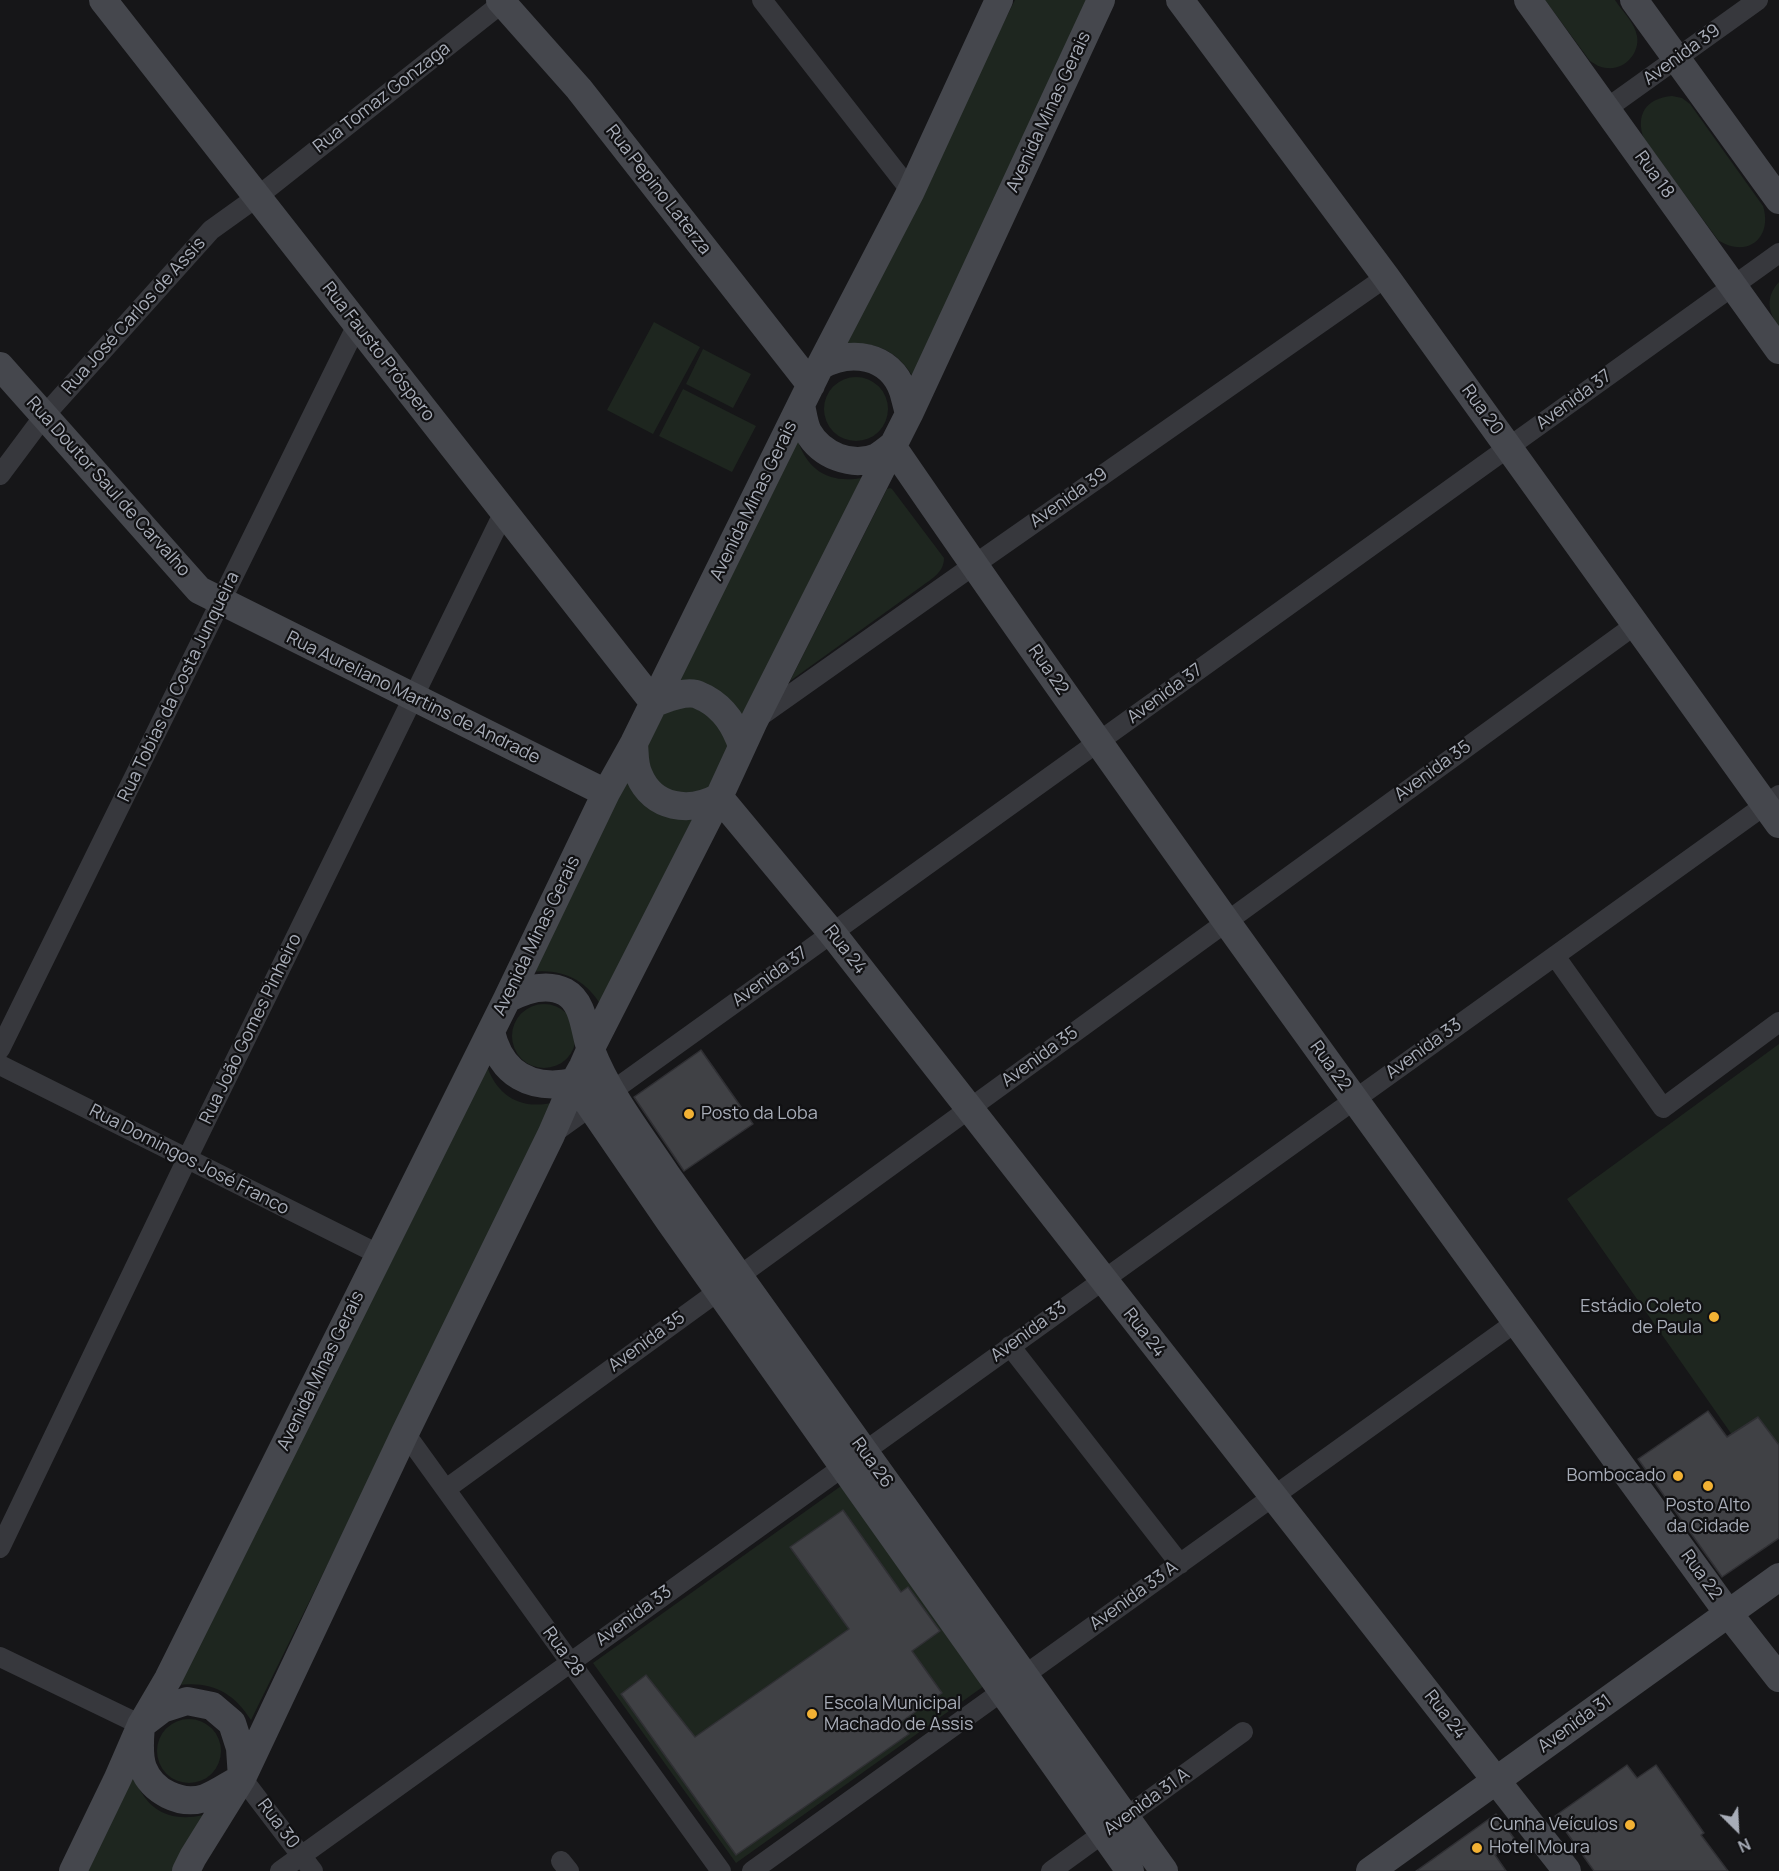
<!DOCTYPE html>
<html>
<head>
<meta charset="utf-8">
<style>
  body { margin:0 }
  #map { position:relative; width:1779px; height:1871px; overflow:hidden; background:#161618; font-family:Manrope,sans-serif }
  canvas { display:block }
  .north { position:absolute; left:1707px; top:1799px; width:60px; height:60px; -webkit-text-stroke:4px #111113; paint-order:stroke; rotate:156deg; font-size:16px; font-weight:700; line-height:24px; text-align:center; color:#a8adb8 }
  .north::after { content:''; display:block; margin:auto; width:21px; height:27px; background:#a8adb8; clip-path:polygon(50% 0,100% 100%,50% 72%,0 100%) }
</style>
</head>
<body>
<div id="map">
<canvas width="1779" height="1871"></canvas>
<div class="north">N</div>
</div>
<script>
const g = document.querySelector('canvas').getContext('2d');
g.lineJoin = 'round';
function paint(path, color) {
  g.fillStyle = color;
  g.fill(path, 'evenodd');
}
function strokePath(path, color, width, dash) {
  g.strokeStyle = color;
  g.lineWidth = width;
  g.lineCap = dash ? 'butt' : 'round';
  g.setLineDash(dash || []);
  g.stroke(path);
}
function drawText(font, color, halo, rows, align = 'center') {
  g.font = font + ' Manrope,sans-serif';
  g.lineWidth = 4.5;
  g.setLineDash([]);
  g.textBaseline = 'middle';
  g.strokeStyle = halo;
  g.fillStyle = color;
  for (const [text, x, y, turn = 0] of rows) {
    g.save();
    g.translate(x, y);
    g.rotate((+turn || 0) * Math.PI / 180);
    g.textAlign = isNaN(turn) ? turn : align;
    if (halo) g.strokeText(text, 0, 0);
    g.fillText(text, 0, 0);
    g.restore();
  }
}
const green = new Path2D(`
  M 1015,0 L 1104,0 L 915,380 C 898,351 876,340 843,345 Z
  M 1545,0 L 1615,0 C 1622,11 1635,23 1637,36 C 1640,53 1625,70 1607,68 C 1600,68 1595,64 1590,61 Z
  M 1672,96 L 1682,98 L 1690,104 L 1763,206 C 1773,238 1747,259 1718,240 L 1644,139 C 1635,115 1646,98 1672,96 Z
  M 1779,282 L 1779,327 C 1768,312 1765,297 1779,282 Z
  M 654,322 L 700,347 L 653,434 L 607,410 Z
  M 703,349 L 751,374 L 733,408 L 686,384 Z
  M824 409a32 32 0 1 1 64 0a32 32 0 1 1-64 0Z
  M 683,389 L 756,426 L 732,472 L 659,436 Z
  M 797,438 C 807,472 832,485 866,477 L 744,723 L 672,688 Z
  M 890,488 L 892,489 L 944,558 C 944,572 933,578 922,586 L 790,681 L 887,489 Z
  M 690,703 L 720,717 L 729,752 C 720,771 710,799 684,796 C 676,795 668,792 660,790 L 642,751 L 659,715 Z
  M 632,771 L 701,811 L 602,1007 C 586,979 562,968 530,972 Z
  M512 1036a32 32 0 1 1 64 0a32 32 0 1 1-64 0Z
  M 1779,1044 L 1779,1502 L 1567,1199 Z
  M 486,1063 C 496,1096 521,1111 555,1102 L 251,1720 C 233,1692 212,1681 178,1685 Z
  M 841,1486 L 984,1686 L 736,1863 L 593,1663 Z
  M157 1751a32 32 0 1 1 64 0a32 32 0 1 1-64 0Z
  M 134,1775 C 144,1809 169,1823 203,1815 L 176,1871 L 86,1871 Z`);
const building = new Path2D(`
  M 701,1050 L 753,1124 L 684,1171 L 634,1097 Z
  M 1708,1411 L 1727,1437 L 1758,1417 L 1779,1445 L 1779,1538 L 1722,1577 L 1638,1459 Z
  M 843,1510 L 901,1592 L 908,1587 L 940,1631 L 912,1651 L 942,1693 L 901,1722 L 909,1734 L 736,1855 L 621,1694 L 646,1675 L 695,1737 L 849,1629 L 790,1547 Z
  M 1627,1765 L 1637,1778 L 1656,1765 L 1704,1833 L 1701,1835 L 1728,1871 L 1594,1871 L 1555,1816 Z
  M 1496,1814 L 1516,1841 L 1495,1855 L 1506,1871 L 1416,1871 Z`);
const street = new Path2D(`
  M 762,0 L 911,191
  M 1606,109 L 1758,0
  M 0,475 L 44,416 L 211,230 L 257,197 L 506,0
  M 759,717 L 974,565 L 1386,277
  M 1555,956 L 1663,1108 L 1779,1022
  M 0,1049 L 357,325
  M 0,1065 L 378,1254
  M 551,1135 L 1779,253
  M 1010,1346 L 1180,1564
  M 405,1433 L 721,1871
  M 446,1489 L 1635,625
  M 0,1548 L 187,1159 L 504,512
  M 0,1657 L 141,1725
  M 242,1778 L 313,1871
  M 561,1861 L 569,1871
  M 280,1871 L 1779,795
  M 752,1871 L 1516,1322
  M 1051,1871 L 1243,1732`);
const secondary = new Path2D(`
  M 103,0 L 654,703
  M 500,0 L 579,89 L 811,385
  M 1180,0 L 1386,277 L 1779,824
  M 1528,0 L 1779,350
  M 1634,0 L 1779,200
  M 0,366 L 199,590 L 606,793
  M 820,366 C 850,349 890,354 903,391 C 905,398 907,406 909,414
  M 801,405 C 803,414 804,424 808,432 C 821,455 852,468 877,457 C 882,454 887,450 892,446 C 1163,841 1447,1226 1728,1613 L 1779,1678
  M 654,703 C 666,699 682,691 696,694 C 699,695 702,697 705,698 C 725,709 735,726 742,746
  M 634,743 C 635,754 634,765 639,775 C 653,809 690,813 719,797 L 832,933 L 1567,1871
  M 507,999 C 524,990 546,982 565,992 C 585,1003 584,1032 591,1050 C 609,1096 641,1136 668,1177 L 1164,1871
  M 491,1032 C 501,1075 531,1091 574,1082 L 670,1222 L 1130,1871
  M 187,1701 L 212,1706 L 232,1723 L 240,1748 L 242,1778 C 230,1784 218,1793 205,1798 C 180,1806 152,1791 143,1768 C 138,1755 140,1739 141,1725 L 162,1709 Z
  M 73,1871 L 118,1778 L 141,1725 L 168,1679 L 507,999 L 606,793 L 634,743 L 820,366 L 911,191 L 999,0
  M 186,1871 L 193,1857 L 242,1778 L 405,1433 L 551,1135 L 574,1082 L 583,1066 L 591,1048 L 719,797 L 754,721 L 909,414 L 1101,0
  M 1370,1871 L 1779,1577`);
const markers = [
  [689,1114,6,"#f2b134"],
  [1714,1317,6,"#f2b134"],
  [1678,1476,6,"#f2b134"],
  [1708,1486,6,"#f2b134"],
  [812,1714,6,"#f2b134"],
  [1630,1825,6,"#f2b134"],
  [1477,1848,6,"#f2b134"]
];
const streetNames = [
  ["Avenida 39",1682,55,-36],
  ["Rua Tomaz Gonzaga",382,98,-38],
  ["Avenida Minas Gerais",1049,112,-65],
  ["Rua 18",1654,175,54],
  ["Rua Pepino Laterza",658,190,52],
  ["Rua José Carlos de Assis",134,316,-48],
  ["Rua Fausto Próspero",378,352,52],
  ["Avenida 37",1574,400,-36],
  ["Rua 20",1482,410,54],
  ["Rua Doutor Saul de Carvalho",108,487,48],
  ["Avenida 39",1069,498,-35],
  ["Avenida Minas Gerais",754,501,-64],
  ["Rua 22",1048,670,55],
  ["Rua Tobias da Costa Junqueira",179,687,-64],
  ["Avenida 37",1165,694,-36],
  ["Rua Aureliano Martins de Andrade",413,698,26],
  ["Avenida 35",1433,771,-36],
  ["Avenida Minas Gerais",537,936,-64],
  ["Rua 24",845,950,52],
  ["Avenida 37",770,977,-36],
  ["Rua João Gomes Pinheiro",251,1029,-64],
  ["Avenida 33",1424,1049,-36],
  ["Avenida 35",1040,1057,-36],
  ["Rua 22",1330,1066,54],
  ["Rua Domingos José Franco",189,1160,27],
  ["Avenida 33",1029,1332,-36],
  ["Rua 24",1144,1333,52],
  ["Avenida 35",647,1342,-36],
  ["Avenida Minas Gerais",321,1371,-64],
  ["Rua 26",872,1463,54],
  ["Rua 22",1701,1575,54],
  ["Avenida 33 A",1134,1596,-36],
  ["Avenida 33",634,1616,-36],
  ["Rua 28",563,1652,54],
  ["Rua 24",1445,1715,52],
  ["Avenida 31",1575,1724,-36],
  ["Avenida 31 A",1147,1802,-36],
  ["Rua 30",278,1824,53]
];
const poiNames = [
  ["Posto da Loba",701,1114],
  ["Estádio Coleto",1702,1307,"right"],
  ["de Paula",1702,1328,"right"],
  ["Bombocado",1666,1476,"right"],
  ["Posto Alto",1708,1506,"center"],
  ["da Cidade",1708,1527,"center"],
  ["Escola Municipal",824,1704],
  ["Machado de Assis",824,1725],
  ["Cunha Veículos",1618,1825,"right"],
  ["Hotel Moura",1489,1848]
];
paint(green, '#1e261f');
paint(building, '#404145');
strokePath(building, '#303034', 1.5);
strokePath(street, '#37383d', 20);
strokePath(secondary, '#45474d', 28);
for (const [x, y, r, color] of markers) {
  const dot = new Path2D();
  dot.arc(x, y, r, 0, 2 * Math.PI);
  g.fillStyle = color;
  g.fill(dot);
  strokePath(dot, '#111113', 2);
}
drawText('18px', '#a8adb8', '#111113', streetNames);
drawText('18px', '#a8adb8', '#111113', poiNames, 'left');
</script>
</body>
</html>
